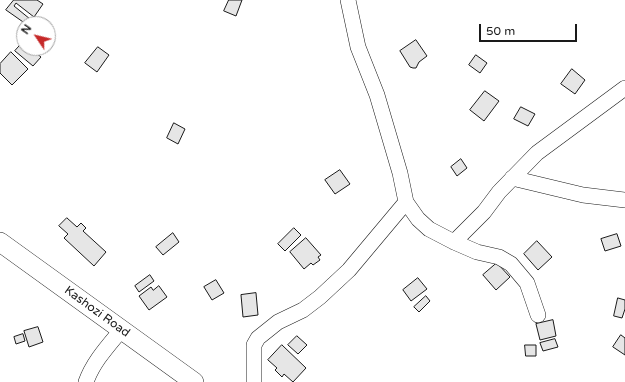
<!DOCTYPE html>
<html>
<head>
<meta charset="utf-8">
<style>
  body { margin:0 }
  #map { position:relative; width:625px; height:382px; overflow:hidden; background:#fff; font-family:"Varela Round",sans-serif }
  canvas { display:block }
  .north { position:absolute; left:16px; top:16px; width:40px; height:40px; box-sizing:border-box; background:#fff; border:1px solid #a3a3a3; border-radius:50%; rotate:305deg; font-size:11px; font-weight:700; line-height:16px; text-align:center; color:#1a1a1a }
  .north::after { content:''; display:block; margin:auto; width:14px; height:18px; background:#c62828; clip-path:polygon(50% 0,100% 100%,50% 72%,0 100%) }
  .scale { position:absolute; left:479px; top:24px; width:98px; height:18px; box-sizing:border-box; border:2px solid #1a1a1a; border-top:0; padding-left:5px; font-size:12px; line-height:14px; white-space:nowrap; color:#1a1a1a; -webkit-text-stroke:3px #fff; paint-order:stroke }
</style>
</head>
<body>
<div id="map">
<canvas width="625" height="382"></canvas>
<div class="north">N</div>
<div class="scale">50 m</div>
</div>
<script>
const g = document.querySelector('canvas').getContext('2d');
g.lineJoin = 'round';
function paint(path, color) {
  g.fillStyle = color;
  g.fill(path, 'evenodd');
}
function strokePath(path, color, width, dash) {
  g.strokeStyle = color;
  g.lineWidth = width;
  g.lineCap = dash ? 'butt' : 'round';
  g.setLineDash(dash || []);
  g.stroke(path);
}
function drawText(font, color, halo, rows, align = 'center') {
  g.font = font + ' "Varela Round",sans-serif';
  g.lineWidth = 3;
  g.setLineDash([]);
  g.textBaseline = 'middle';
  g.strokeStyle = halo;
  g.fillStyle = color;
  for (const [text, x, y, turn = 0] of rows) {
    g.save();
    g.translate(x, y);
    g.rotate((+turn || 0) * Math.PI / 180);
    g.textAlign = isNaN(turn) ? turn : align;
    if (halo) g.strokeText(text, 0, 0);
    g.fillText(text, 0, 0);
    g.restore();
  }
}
const building = new Path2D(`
  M 14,0 L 37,0 L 43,4 L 34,17 L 16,3 L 14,6 L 30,19 L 26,24 L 6,10 Z
  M 229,0 L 242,0 L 236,16 L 224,11 Z
  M 416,40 L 427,56 L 419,62 L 416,68 L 413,68 L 410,67 L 400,51 Z
  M 23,42 L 24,48 L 30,48 L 41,57 L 33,66 L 15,51 Z
  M 98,47 L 109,55 L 97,72 L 85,63 Z
  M 11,52 L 28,69 L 12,85 L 0,73 L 0,64 Z
  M 476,55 L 487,63 L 480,73 L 469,65 Z
  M 572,69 L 585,80 L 575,94 L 561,84 Z
  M 485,91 L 499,101 L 484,121 L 470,110 Z
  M 521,107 L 535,114 L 528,126 L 514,119 Z
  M 174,123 L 185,129 L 178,144 L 167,138 Z
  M 461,159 L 467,168 L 457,176 L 451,167 Z
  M 340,170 L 350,184 L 335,194 L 325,180 Z
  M 67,218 L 77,227 L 81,223 L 86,228 L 83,231 L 106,252 L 94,266 L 64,238 L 68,234 L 59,226 Z
  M 294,228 L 301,235 L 285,251 L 278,244 Z
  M 173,233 L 179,242 L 163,255 L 156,247 Z
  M 617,234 L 621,246 L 605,251 L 601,239 Z
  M 306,238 L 321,255 L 318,257 L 320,260 L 313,265 L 311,263 L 304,269 L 290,252 Z
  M 537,241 L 552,257 L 538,270 L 524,254 Z
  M 497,263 L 510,277 L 496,290 L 483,275 Z
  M 150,275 L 154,281 L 139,292 L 135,286 Z
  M 418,278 L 427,289 L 411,301 L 403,290 Z
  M 216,280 L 224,293 L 212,300 L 204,287 Z
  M 159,286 L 167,297 L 149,310 L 139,296 L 151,287 L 153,290 Z
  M 256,293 L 258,315 L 243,317 L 241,295 Z
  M 426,296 L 430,301 L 419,312 L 414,307 Z
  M 618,298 L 625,300 L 625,309 L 622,318 L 614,316 Z
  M 553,320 L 556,336 L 540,340 L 536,324 Z
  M 38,327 L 43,342 L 29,347 L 24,331 Z
  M 23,334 L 25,341 L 16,344 L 14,337 Z
  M 621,335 L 625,338 L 625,355 L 613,347 Z
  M 297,336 L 307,345 L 298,354 L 288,345 Z
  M 555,339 L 558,347 L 543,351 L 540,343 Z
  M 282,345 L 306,368 L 293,382 L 284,374 L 282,377 L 275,370 L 277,368 L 268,360 Z
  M 525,345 L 536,345 L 536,356 L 526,356 Z`);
const minor = new Path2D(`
  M 348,0 L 358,47 L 377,95 L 400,173 L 406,202 L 418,219 L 429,229 L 454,242 L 477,252 L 499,257 L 511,264 L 527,283 L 538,315
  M 512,178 L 583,195 L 625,200
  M 454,242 L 484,212 L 499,192 L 537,153 L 625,88
  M 86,382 C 93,362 108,346 122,329
  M 254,382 L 254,345 L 258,338 L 278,322 L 303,310 L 320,297 L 349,270 L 406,202`);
const major = new Path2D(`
  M 0,242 L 194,382`);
const streetNames = [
  ["Kashozi Road",97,312,36]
];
paint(building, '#e6e6e6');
strokePath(building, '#1a1a1a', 1);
strokePath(minor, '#1a1a1a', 16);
strokePath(major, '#1a1a1a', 20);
strokePath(minor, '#fff', 15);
strokePath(major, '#fff', 19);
drawText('12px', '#1a1a1a', '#fff', streetNames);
</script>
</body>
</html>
